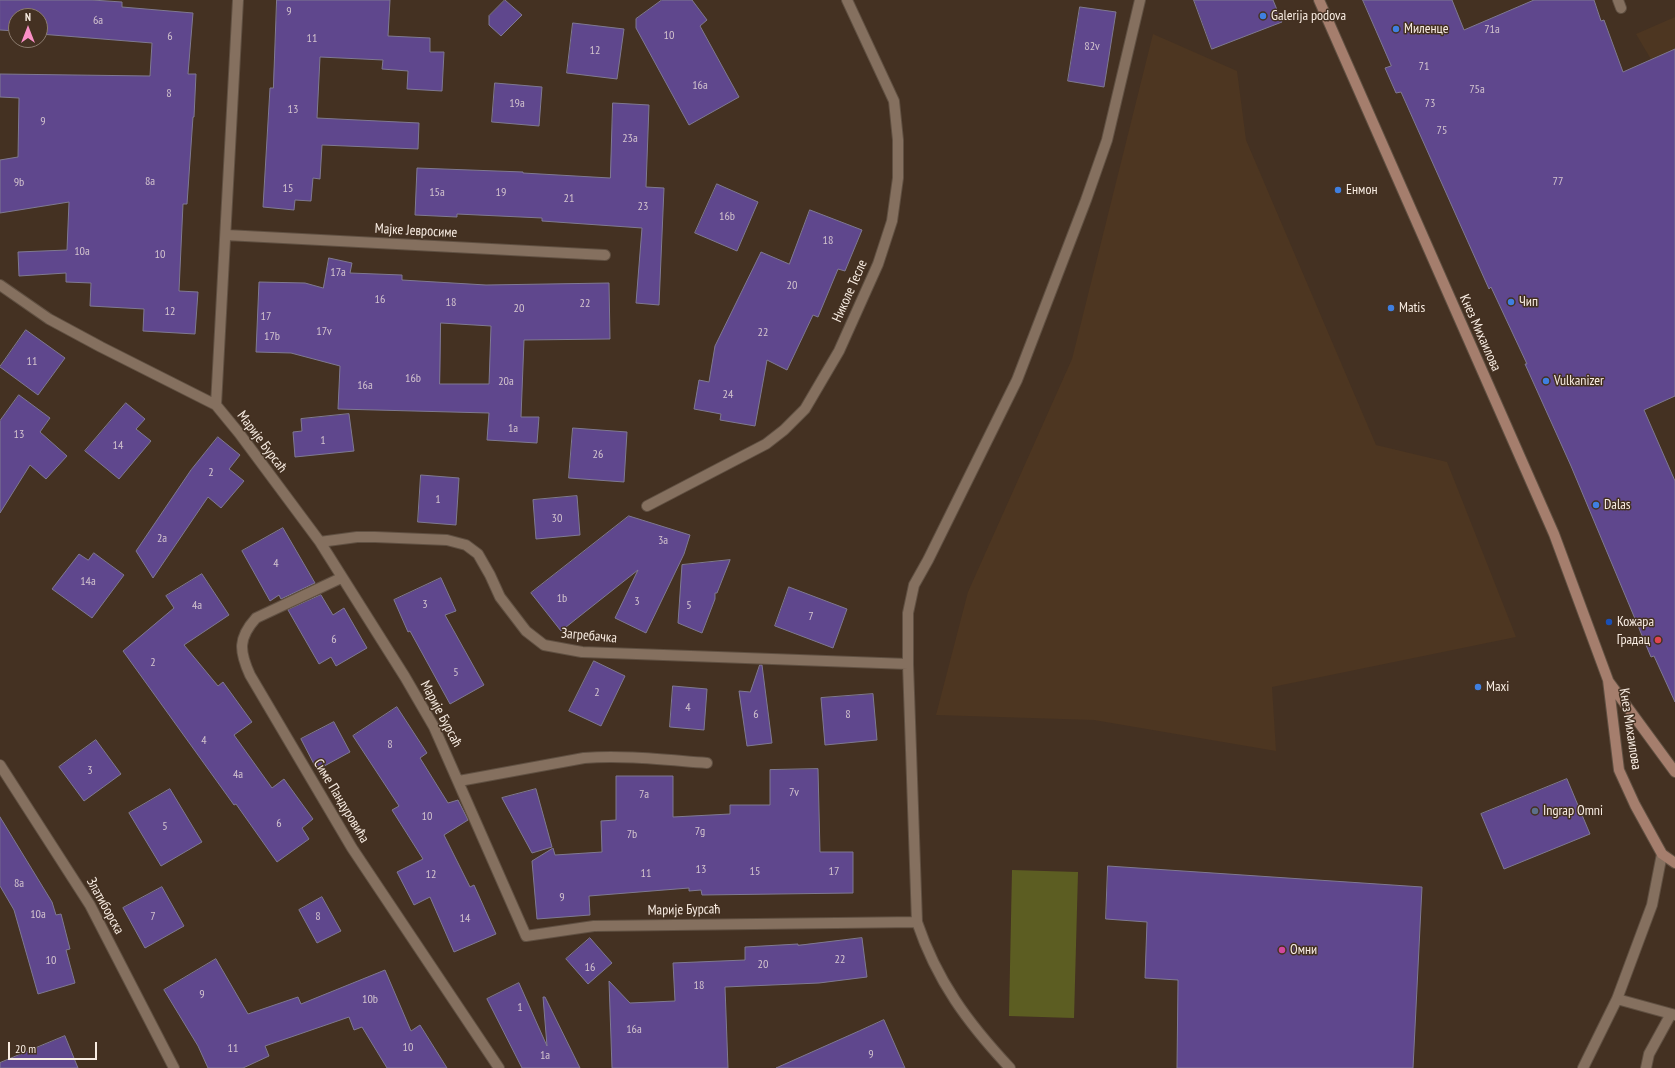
<!DOCTYPE html>
<html>
<head>
<meta charset="utf-8">
<style>
  body { margin:0 }
  #map { position:relative; width:1675px; height:1068px; overflow:hidden; background:#443122; font-family:"PT Sans Narrow",sans-serif }
  canvas { display:block }
  .north { position:absolute; left:8px; top:8px; width:40px; height:40px; box-sizing:border-box; background:#443122; border:1px solid #8c7c6f; border-radius:50%; rotate:0deg; font-size:11px; font-weight:700; line-height:16px; text-align:center; color:#f8ece2 }
  .north::after { content:''; display:block; margin:auto; width:14px; height:18px; background:#fa8fc6; clip-path:polygon(50% 0,100% 100%,50% 72%,0 100%) }
  .scale { position:absolute; left:8px; top:1042px; width:89px; height:18px; box-sizing:border-box; border:2px solid #f8ece2; border-top:0; padding-left:5px; font-size:12px; line-height:14px; white-space:nowrap; color:#f8ece2; -webkit-text-stroke:3px #443122; paint-order:stroke }
</style>
</head>
<body>
<div id="map">
<canvas width="1675" height="1068"></canvas>
<div class="north">N</div>
<div class="scale">20 m</div>
</div>
<script>
const g = document.querySelector('canvas').getContext('2d');
g.lineJoin = 'round';
function paint(path, color) {
  g.fillStyle = color;
  g.fill(path, 'evenodd');
}
function strokePath(path, color, width, dash) {
  g.strokeStyle = color;
  g.lineWidth = width;
  g.lineCap = dash ? 'butt' : 'round';
  g.setLineDash(dash || []);
  g.stroke(path);
}
function drawText(font, color, halo, rows, align = 'center') {
  g.font = font + ' "PT Sans Narrow",sans-serif';
  g.lineWidth = 3;
  g.setLineDash([]);
  g.textBaseline = 'middle';
  g.strokeStyle = halo;
  g.fillStyle = color;
  for (const [text, x, y, turn = 0] of rows) {
    g.save();
    g.translate(x, y);
    g.rotate((+turn || 0) * Math.PI / 180);
    g.textAlign = isNaN(turn) ? turn : align;
    if (halo) g.strokeText(text, 0, 0);
    g.fillText(text, 0, 0);
    g.restore();
  }
}
const built = new Path2D(`
  M 1675,17 L 1675,100 L 1636,34 Z
  M 1153,34 L 1237,71 L 1246,140 L 1376,445 L 1447,462 L 1516,637 L 1272,687 L 1276,751 L 1094,720 L 936,715 L 968,592 L 1072,359 Z`);
const green = new Path2D(`
  M 1012,870 L 1078,872 L 1074,1018 L 1009,1016 Z`);
const building = new Path2D(`
  M 0,0 L 92,0 L 122,2 L 122,7 L 193,13 L 188,74 L 196,74 L 194,117 L 193,117 L 187,204 L 183,204 L 179,291 L 198,292 L 195,334 L 143,331 L 144,309 L 90,306 L 91,283 L 66,282 L 66,273 L 19,276 L 18,252 L 67,250 L 69,202 L 0,213 L 0,160 L 18,157 L 19,98 L 0,97 L 0,74 L 150,76 L 152,43 L 40,34 L 40,16 L 16,16 L 16,31 L 0,30 Z
  M 277,0 L 390,0 L 388,36 L 430,38 L 430,52 L 444,52 L 442,91 L 407,89 L 408,71 L 382,69 L 383,60 L 320,57 L 317,118 L 419,123 L 418,149 L 322,145 L 320,179 L 313,178 L 311,201 L 295,200 L 294,210 L 263,207 L 270,88 L 273,88 Z
  M 505,0 L 522,15 L 501,36 L 489,25 L 489,16 Z
  M 662,0 L 692,0 L 707,20 L 700,26 L 739,97 L 689,125 L 636,28 L 636,19 Z
  M 1194,0 L 1273,0 L 1282,22 L 1212,49 Z
  M 1363,0 L 1452,0 L 1464,30 L 1534,0 L 1594,0 L 1601,21 L 1604,20 L 1623,72 L 1675,49 L 1675,396 L 1644,410 L 1675,481 L 1675,702 L 1654,656 L 1651,657 L 1571,466 L 1525,364 L 1527,364 L 1491,287 L 1489,289 L 1401,92 L 1396,93 L 1385,68 L 1391,66 Z
  M 1080,7 L 1116,12 L 1104,87 L 1068,81 Z
  M 573,23 L 624,29 L 617,79 L 567,73 Z
  M 495,83 L 542,87 L 539,126 L 492,122 Z
  M 613,103 L 649,105 L 646,187 L 664,188 L 659,305 L 636,303 L 642,228 L 542,221 L 542,218 L 457,214 L 457,217 L 415,215 L 417,168 L 523,172 L 523,173 L 610,178 Z
  M 717,184 L 758,202 L 737,251 L 695,233 Z
  M 810,210 L 862,230 L 845,271 L 838,269 L 818,317 L 813,315 L 787,370 L 767,360 L 755,426 L 720,420 L 721,414 L 694,409 L 699,380 L 709,382 L 715,346 L 761,252 L 789,264 Z
  M 329,258 L 352,263 L 350,273 L 402,275 L 402,280 L 486,285 L 609,283 L 610,339 L 524,340 L 521,417 L 539,417 L 537,443 L 487,440 L 489,413 L 338,409 L 340,366 L 291,353 L 256,352 L 259,282 L 305,283 L 323,288 ZM 441,323 L 491,326 L 489,384 L 440,384 Z
  M 26,330 L 65,358 L 38,395 L 0,367 Z
  M 19,395 L 50,418 L 40,432 L 67,456 L 46,479 L 30,465 L 0,513 L 0,421 Z
  M 126,403 L 145,419 L 136,429 L 151,441 L 119,479 L 85,451 Z
  M 349,414 L 354,451 L 295,457 L 293,432 L 302,431 L 301,419 Z
  M 573,428 L 627,432 L 624,482 L 569,478 Z
  M 218,437 L 240,455 L 229,469 L 244,481 L 221,508 L 208,497 L 153,578 L 136,551 L 191,470 Z
  M 421,475 L 459,478 L 456,525 L 418,522 Z
  M 577,496 L 580,535 L 536,539 L 533,500 Z
  M 629,516 L 690,535 L 684,554 L 646,633 L 615,618 L 638,570 L 561,631 L 531,593 Z
  M 283,528 L 315,583 L 281,599 L 279,595 L 270,601 L 242,551 Z
  M 94,553 L 124,575 L 92,618 L 52,589 L 79,554 L 88,560 Z
  M 730,560 L 717,593 L 715,593 L 715,599 L 702,633 L 678,623 L 682,565 Z
  M 202,574 L 229,615 L 184,645 L 218,686 L 223,682 L 252,722 L 234,735 L 272,788 L 284,779 L 313,819 L 302,828 L 309,839 L 277,862 L 236,804 L 234,805 L 123,651 L 174,608 L 166,596 Z
  M 441,578 L 456,611 L 445,615 L 484,685 L 450,704 L 410,631 L 408,632 L 394,600 Z
  M 789,587 L 847,609 L 833,648 L 775,626 Z
  M 321,595 L 333,615 L 344,608 L 367,648 L 336,666 L 331,657 L 319,664 L 288,610 Z
  M 594,661 L 625,676 L 601,726 L 569,711 Z
  M 760,665 L 762,665 L 772,743 L 747,746 L 739,691 L 750,692 Z
  M 673,686 L 707,689 L 704,730 L 670,727 Z
  M 873,694 L 877,740 L 825,745 L 821,698 Z
  M 397,707 L 427,753 L 420,758 L 448,803 L 458,800 L 468,820 L 444,835 L 470,887 L 474,885 L 496,934 L 454,952 L 430,897 L 414,905 L 397,872 L 423,859 L 392,810 L 399,806 L 353,736 Z
  M 334,722 L 350,752 L 317,770 L 301,739 Z
  M 96,740 L 121,774 L 84,801 L 59,767 Z
  M 818,769 L 820,852 L 853,852 L 853,893 L 702,895 L 701,890 L 689,891 L 689,888 L 589,896 L 590,915 L 537,919 L 532,861 L 553,848 L 555,855 L 602,852 L 601,821 L 616,820 L 616,776 L 673,776 L 673,817 L 730,814 L 730,805 L 770,805 L 770,770 Z
  M 1567,779 L 1590,834 L 1504,869 L 1481,814 Z
  M 170,789 L 202,842 L 161,866 L 129,813 Z
  M 536,789 L 552,847 L 532,853 L 502,798 Z
  M 0,817 L 52,902 L 56,915 L 61,914 L 70,949 L 66,950 L 75,983 L 38,994 L 14,910 L 0,886 Z
  M 1108,866 L 1422,887 L 1413,1068 L 1177,1068 L 1178,980 L 1145,978 L 1147,922 L 1106,919 Z
  M 162,887 L 184,926 L 145,948 L 123,908 Z
  M 322,897 L 341,931 L 317,943 L 299,910 Z
  M 590,938 L 612,963 L 588,984 L 566,959 Z
  M 862,938 L 867,977 L 819,983 L 725,987 L 728,1068 L 612,1068 L 609,981 L 630,1003 L 675,1001 L 673,963 L 745,960 L 745,947 L 798,944 L 798,945 Z
  M 216,959 L 248,1014 L 298,997 L 301,1004 L 385,970 L 411,1031 L 420,1025 L 447,1068 L 387,1068 L 362,1027 L 354,1030 L 349,1017 L 265,1046 L 269,1056 L 243,1068 L 208,1068 L 198,1046 L 164,990 Z
  M 519,983 L 547,1046 L 543,997 L 545,997 L 580,1068 L 522,1068 L 487,999 Z
  M 884,1020 L 905,1068 L 776,1068 L 859,1031 Z
  M 65,1036 L 78,1068 L 0,1068 L 0,1063 Z`);
const street = new Path2D(`
  M 1618,0 L 1621,8
  M 226,235 L 605,255
  M 0,285 L 49,319 L 101,347 L 216,405 L 239,433 L 320,542 L 405,677 L 434,727 L 526,936 L 594,926 L 917,922
  M 216,405 L 238,0
  M 647,506 L 766,444 L 784,430 L 805,409 L 839,351 L 878,264 L 892,221 L 898,178 L 898,140 L 894,101 L 847,0
  M 320,542 L 357,537 L 375,537 L 447,540 L 466,545 L 478,554 L 490,575 L 500,597 L 526,631 L 544,645 L 582,652 L 908,664
  M 341,578 L 256,618 C 238,638 239,651 250,675 L 352,848 L 499,1068
  M 0,765 L 90,905 L 174,1068
  M 459,781 L 584,758 C 625,755 666,760 707,763
  M 1617,999 L 1675,1015
  M 1010,1068 C 967,1022 937,981 917,922 L 908,664 L 908,613 L 914,585 L 928,560 L 1017,380 L 1086,200 L 1107,140 L 1140,0
  M 1583,1068 L 1617,999 L 1652,905 L 1662,854
  M 1646,1068 L 1649,1054 L 1671,1014`);
const secondary = new Path2D(`
  M 1319,0 L 1554,534 L 1608,680 L 1619,770 L 1635,805 L 1662,854 L 1675,863
  M 1609,682 L 1675,772`);
const markers = [
  [1263,16,4,"#3f7fe0"],
  [1396,29,4,"#3f7fe0"],
  [1338,190,4,"#3f7fe0"],
  [1511,302,4,"#3f7fe0"],
  [1391,308,4,"#3f7fe0"],
  [1546,381,4,"#3f7fe0"],
  [1596,505,4,"#3f7fe0"],
  [1609,622,4,"#1a4fb4"],
  [1658,640,4,"#e0444e"],
  [1478,687,4,"#3f7fe0"],
  [1535,811,4,"#5c6f8a"],
  [1282,950,4,"#d1479c"]
];
const numberNames = [
  ["9",289,12],
  ["6a",98,21],
  ["71a",1492,30],
  ["10",669,36],
  ["6",170,37],
  ["11",312,39],
  ["82v",1092,47],
  ["12",595,51],
  ["71",1424,67],
  ["16a",700,86],
  ["75a",1477,90],
  ["8",169,94],
  ["19a",517,104],
  ["73",1430,104],
  ["13",293,110],
  ["9",43,122],
  ["75",1442,131],
  ["23a",630,139],
  ["8a",150,182],
  ["77",1558,182],
  ["9b",19,183],
  ["15",288,189],
  ["15a",437,193],
  ["19",501,193],
  ["21",569,199],
  ["23",643,207],
  ["16b",727,217],
  ["18",828,241],
  ["10a",82,252],
  ["10",160,255],
  ["17a",338,273],
  ["20",792,286],
  ["16",380,300],
  ["18",451,303],
  ["22",585,304],
  ["20",519,309],
  ["12",170,312],
  ["17",266,317],
  ["17v",324,332],
  ["22",763,333],
  ["17b",272,337],
  ["11",32,362],
  ["16b",413,379],
  ["20a",506,382],
  ["16a",365,386],
  ["24",728,395],
  ["1a",513,429],
  ["13",19,435],
  ["1",323,441],
  ["14",118,446],
  ["26",598,455],
  ["2",211,473],
  ["1",438,500],
  ["30",557,519],
  ["2a",162,539],
  ["3a",663,541],
  ["4",276,564],
  ["14a",88,582],
  ["1b",562,599],
  ["3",637,602],
  ["3",425,605],
  ["4a",197,606],
  ["5",689,606],
  ["7",811,617],
  ["6",334,640],
  ["2",153,663],
  ["5",456,673],
  ["2",597,693],
  ["4",688,708],
  ["6",756,715],
  ["8",848,715],
  ["4",204,741],
  ["8",390,745],
  ["3",90,771],
  ["4a",238,775],
  ["7v",794,793],
  ["7a",644,795],
  ["10",427,817],
  ["6",279,824],
  ["5",165,827],
  ["7g",700,832],
  ["7b",632,835],
  ["13",701,870],
  ["15",755,872],
  ["17",834,872],
  ["11",646,874],
  ["12",431,875],
  ["8a",19,884],
  ["9",562,898],
  ["10a",38,915],
  ["7",153,917],
  ["8",318,917],
  ["14",465,919],
  ["22",840,960],
  ["10",51,961],
  ["20",763,965],
  ["16",590,968],
  ["18",699,986],
  ["9",202,995],
  ["10b",370,1000],
  ["1",520,1008],
  ["16a",634,1030],
  ["10",408,1048],
  ["11",233,1049],
  ["9",871,1055],
  ["1a",545,1056]
];
const poiNames = [
  ["Galerija podova",1271,16],
  ["Миленце",1404,29],
  ["Енмон",1346,190],
  ["Чип",1519,302],
  ["Matis",1399,308],
  ["Vulkanizer",1554,381],
  ["Dalas",1604,505],
  ["Кожара",1617,622],
  ["Градац",1650,640,"right"],
  ["Maxi",1486,687],
  ["Ingrap Omni",1543,811],
  ["Омни",1290,950]
];
const streetNames = [
  ["Мајке Јевросиме",416,231,3],
  ["Николе Тесле",850,291,-66],
  ["Кнез Михаилова",1480,333,66],
  ["Марије Бурсаћ",262,442,53],
  ["Загребачка",589,636,5],
  ["Марије Бурсаћ",441,714,62],
  ["Кнез Михаилова",1630,729,81],
  ["Симе Пандуровића",341,801,59],
  ["Златиборска",105,906,61],
  ["Марије Бурсаћ",684,910,-1]
];
paint(built, '#4d3621');
paint(green, '#5c5d22');
paint(building, '#5f478d');
strokePath(building, '#7f7991', 1);
strokePath(street, '#605042', 12);
strokePath(secondary, '#605042', 12);
strokePath(street, '#85705f', 10);
strokePath(secondary, '#a57e6d', 10);
for (const [x, y, r, color] of markers) {
  const dot = new Path2D();
  dot.arc(x, y, r, 0, 2 * Math.PI);
  g.fillStyle = color;
  g.fill(dot);
  strokePath(dot, '#443122', 1.5);
}
drawText('12px', '#d2c3cd', null, numberNames);
drawText('14px', '#f8ece2', '#443122', poiNames, 'left');
drawText('14px', '#f8ece2', '#443122', streetNames);
</script>
</body>
</html>
